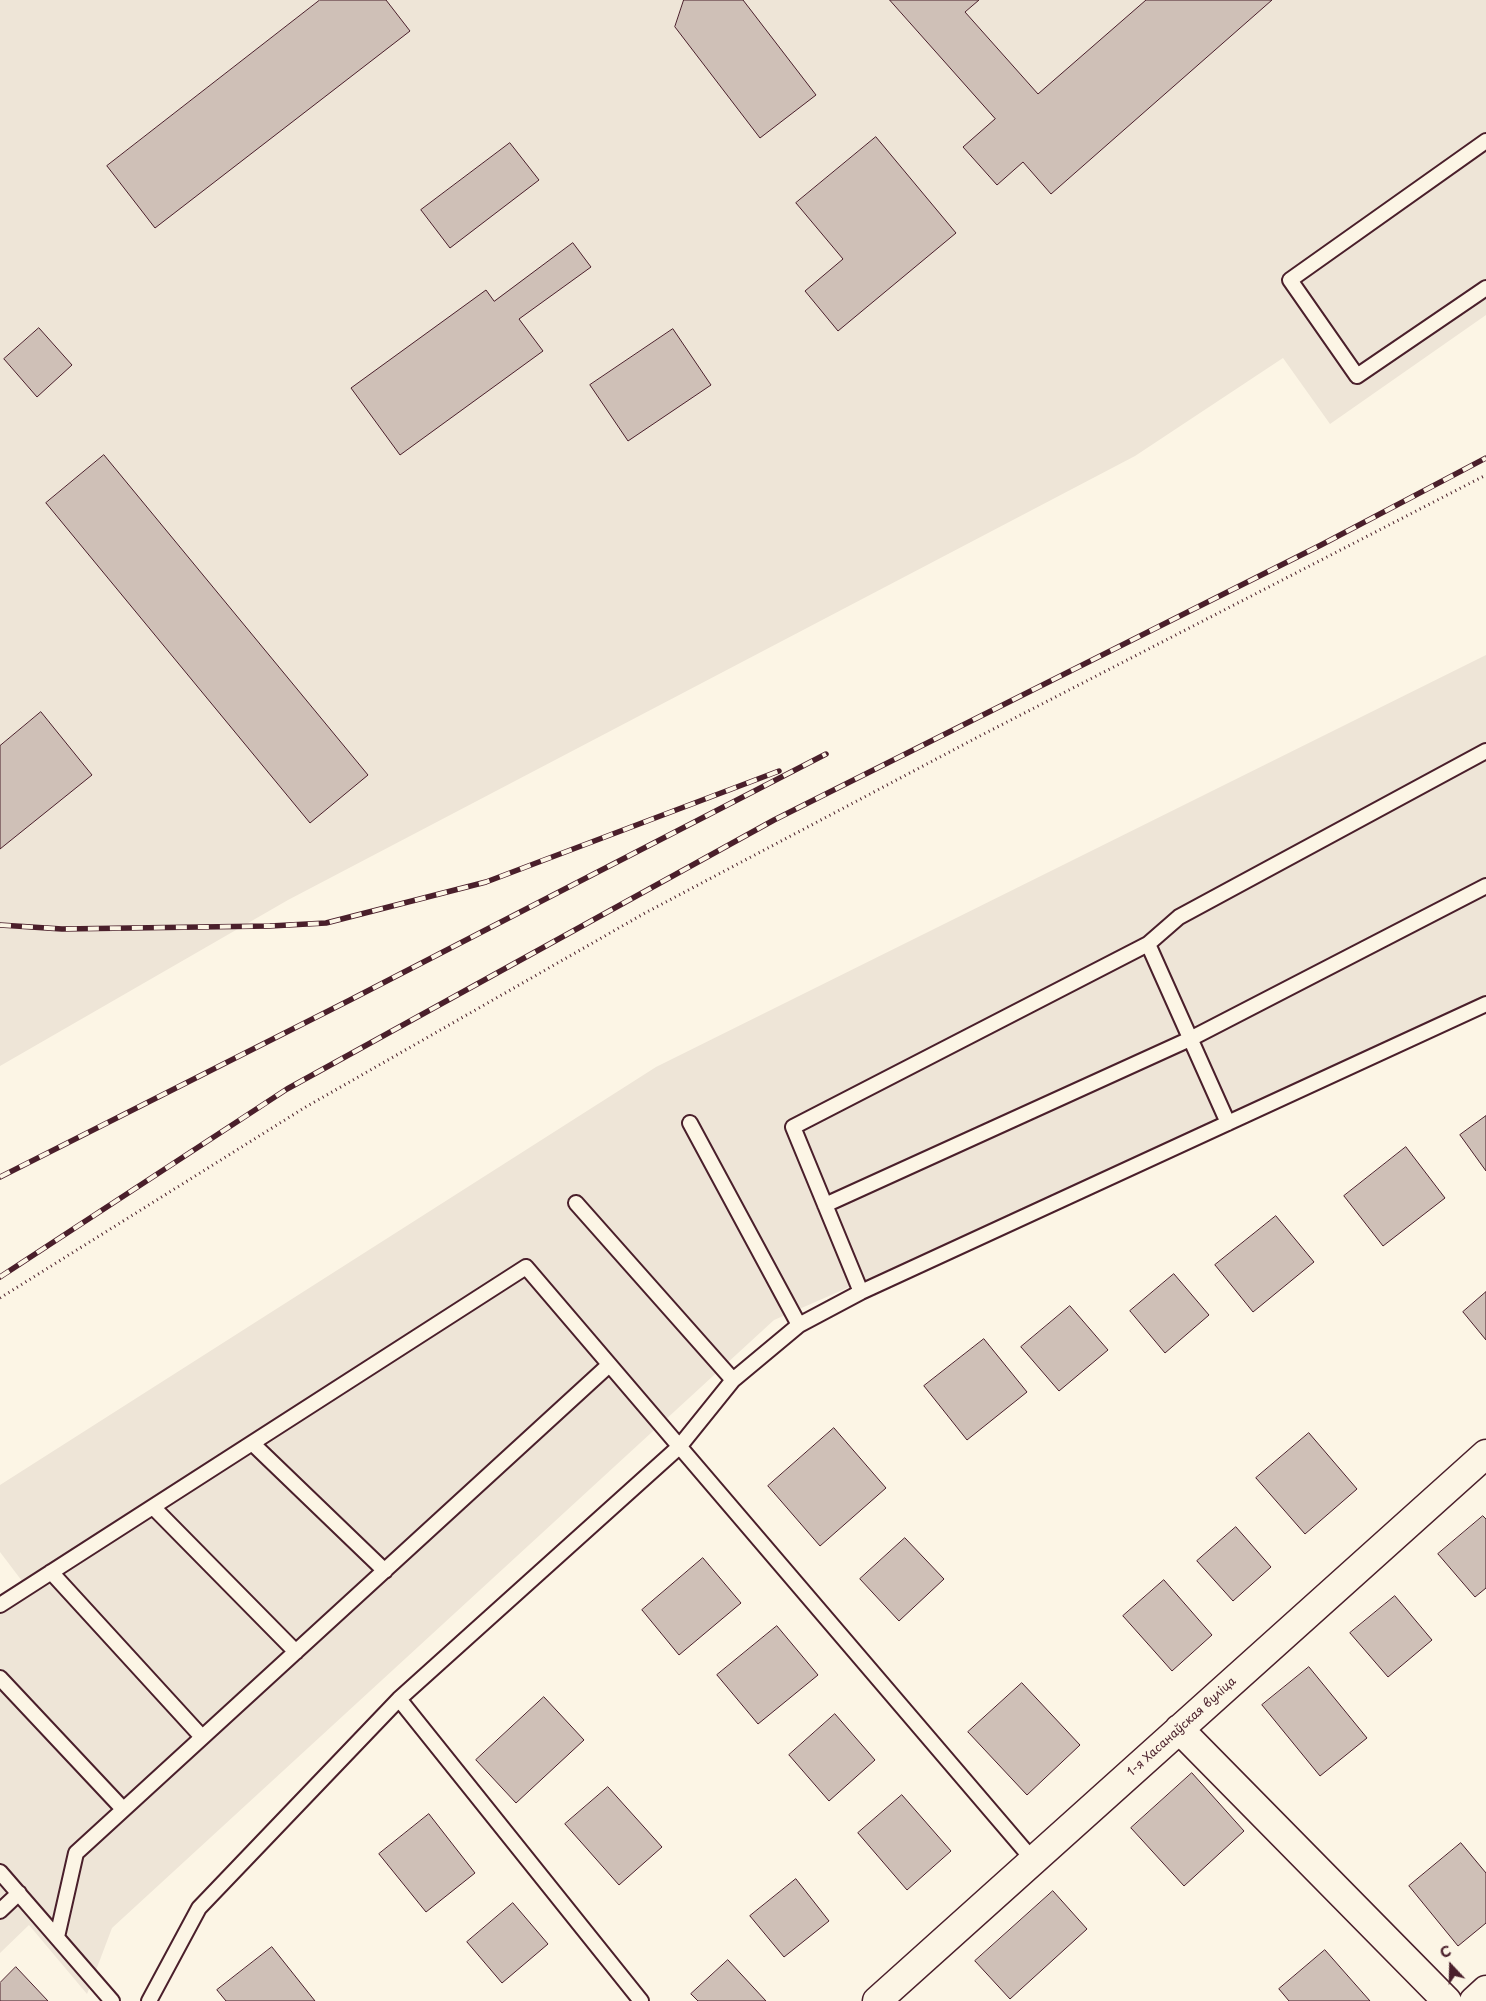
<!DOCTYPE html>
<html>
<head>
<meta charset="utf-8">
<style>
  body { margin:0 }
  #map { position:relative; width:1486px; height:2001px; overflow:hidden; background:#fcf5e5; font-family:"Playpen Sans",sans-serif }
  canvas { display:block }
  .north { position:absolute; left:1426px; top:1941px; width:50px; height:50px; -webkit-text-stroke:4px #fcf5e5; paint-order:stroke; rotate:339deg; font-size:14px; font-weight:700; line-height:20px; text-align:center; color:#4a1f2b }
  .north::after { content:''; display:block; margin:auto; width:18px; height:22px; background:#4a1f2b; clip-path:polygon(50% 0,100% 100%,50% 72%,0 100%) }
</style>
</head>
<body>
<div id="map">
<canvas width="1486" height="2001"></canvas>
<div class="north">С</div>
</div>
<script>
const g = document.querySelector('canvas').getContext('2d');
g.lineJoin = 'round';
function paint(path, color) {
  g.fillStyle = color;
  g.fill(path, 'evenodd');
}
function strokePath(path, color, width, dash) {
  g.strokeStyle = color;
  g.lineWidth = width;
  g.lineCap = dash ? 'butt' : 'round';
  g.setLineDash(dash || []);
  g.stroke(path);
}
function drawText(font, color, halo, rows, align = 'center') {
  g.font = font + ' "Playpen Sans",sans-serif';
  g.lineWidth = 4;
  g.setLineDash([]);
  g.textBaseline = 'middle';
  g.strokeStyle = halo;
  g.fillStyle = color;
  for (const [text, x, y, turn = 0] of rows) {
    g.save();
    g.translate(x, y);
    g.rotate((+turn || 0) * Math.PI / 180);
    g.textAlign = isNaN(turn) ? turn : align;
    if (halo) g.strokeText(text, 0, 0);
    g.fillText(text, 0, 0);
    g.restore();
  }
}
const built = new Path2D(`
  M 0,0 L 1486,0 L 1486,315 L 1330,424 L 1283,358 L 1135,456 L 288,900 L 0,1066 Z
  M 1486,655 L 1486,1009 L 774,1320 L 112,1928 L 87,1994 L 29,1925 L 0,1953 L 0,1598 L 22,1581 L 0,1552 L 0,1485 L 656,1067 Z`);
const building = new Path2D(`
  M 320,0 L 386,0 L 410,31 L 155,228 L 107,166 Z
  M 684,0 L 743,0 L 816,95 L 760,138 L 675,27 Z
  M 890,0 L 979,0 L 965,12 L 1038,94 L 1146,0 L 1272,0 L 1051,194 L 1023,162 L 997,185 L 963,147 L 995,119 Z
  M 876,137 L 956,233 L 838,331 L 805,291 L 843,259 L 796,203 Z
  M 510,143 L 539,180 L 450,248 L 421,210 Z
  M 573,243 L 591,267 L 519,319 L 543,351 L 400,455 L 351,388 L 486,290 L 494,301 Z
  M 39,328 L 72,365 L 37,397 L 4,359 Z
  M 673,329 L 711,385 L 628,441 L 590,385 Z
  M 104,455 L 368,775 L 310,823 L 46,503 Z
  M 41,712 L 92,775 L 0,849 L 0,746 Z
  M 1486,1116 L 1486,1171 L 1460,1135 Z
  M 1406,1147 L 1445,1198 L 1383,1246 L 1344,1196 Z
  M 1276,1216 L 1314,1262 L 1253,1312 L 1215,1265 Z
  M 1174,1274 L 1209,1315 L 1165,1353 L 1130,1311 Z
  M 1486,1292 L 1486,1340 L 1463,1312 Z
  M 1070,1306 L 1108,1350 L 1059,1391 L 1021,1347 Z
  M 984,1339 L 1027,1392 L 967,1440 L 924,1386 Z
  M 834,1428 L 886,1488 L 820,1546 L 768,1486 Z
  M 1309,1433 L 1357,1489 L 1305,1534 L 1256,1478 Z
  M 1483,1516 L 1486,1519 L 1486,1588 L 1475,1597 L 1438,1554 Z
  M 1236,1527 L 1271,1567 L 1233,1601 L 1197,1561 Z
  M 905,1538 L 944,1579 L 899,1621 L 860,1579 Z
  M 703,1558 L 741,1603 L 679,1655 L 642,1610 Z
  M 1164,1580 L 1212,1635 L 1172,1671 L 1123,1616 Z
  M 1395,1596 L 1432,1640 L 1388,1677 L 1350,1633 Z
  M 777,1626 L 818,1675 L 758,1724 L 717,1675 Z
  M 1309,1667 L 1367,1738 L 1320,1776 L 1262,1705 Z
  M 1022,1683 L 1080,1745 L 1027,1795 L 968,1732 Z
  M 544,1697 L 584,1740 L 516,1803 L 476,1760 Z
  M 835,1714 L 875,1760 L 829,1801 L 789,1755 Z
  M 1192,1773 L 1244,1831 L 1184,1886 L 1131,1828 Z
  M 608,1787 L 662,1847 L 619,1885 L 565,1824 Z
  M 902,1795 L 951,1851 L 907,1890 L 858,1833 Z
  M 429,1814 L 475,1873 L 426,1912 L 379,1854 Z
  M 1461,1843 L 1486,1873 L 1486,1923 L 1458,1946 L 1409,1886 Z
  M 796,1879 L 829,1921 L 784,1957 L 750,1916 Z
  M 1053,1891 L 1087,1929 L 1010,1999 L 975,1961 Z
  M 513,1903 L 548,1944 L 502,1983 L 467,1942 Z
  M 272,1947 L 315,2001 L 226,2001 L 217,1990 Z
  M 1325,1950 L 1370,2001 L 1289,2001 L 1279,1989 Z
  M 728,1960 L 766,2001 L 698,2001 L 691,1994 Z
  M 16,1967 L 48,2001 L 0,2001 L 0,1983 Z`);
const path = new Path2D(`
  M 0,1298 L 304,1108 L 645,913 L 976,738 L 1486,475`);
const lane = new Path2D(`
  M 1486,141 L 1290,280 L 1357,376 L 1486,288
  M 1148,944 L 1228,1123
  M 690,1123 L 799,1325
  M 576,1203 L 733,1380
  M 825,1205 L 1190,1039 L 1486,886
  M 861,1292 L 793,1127 L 1148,944 L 1179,917 L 1486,751
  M 252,1443 L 385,1571
  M 153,1507 L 296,1652
  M 51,1572 L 202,1737
  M 0,1605 L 526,1267 L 1033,1860
  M 0,1678 L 123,1809
  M 399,1699 L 641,2001
  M 0,1872 L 112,2001
  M 0,1911 L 19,1893
  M 57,1937 L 76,1853 L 609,1365
  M 149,2001 L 199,1908 L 399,1699 L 679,1447 L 733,1380 L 799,1325 L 861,1292 L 1486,1004`);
const street = new Path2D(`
  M 1179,1729 L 1447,2001
  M 877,2001 L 1486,1454
  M 1474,2001 L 1486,1990`);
const rail = new Path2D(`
  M 0,925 L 62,929 L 270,926 L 326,923 L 486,882 L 779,771
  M 0,1177 L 350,1000 L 826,754
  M 0,1277 L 287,1089 L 774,820 L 1321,545 L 1486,458`);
const streetNames = [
  ["1-я Хасанаўская вуліца",1182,1727,-42]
];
paint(built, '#eee5d7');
paint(building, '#cfc0b7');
strokePath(building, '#4a1f2b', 1);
strokePath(lane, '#4a1f2b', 18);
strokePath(street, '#4a1f2b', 31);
strokePath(path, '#4a1f2b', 3, [1, 4]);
strokePath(lane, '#fcf5e5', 14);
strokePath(street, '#fcf5e5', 28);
strokePath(rail, '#4a1f2b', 5.5);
strokePath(rail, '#fcf5e5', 4, [11]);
drawText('12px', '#4a1f2b', '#fcf5e5', streetNames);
</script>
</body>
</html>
